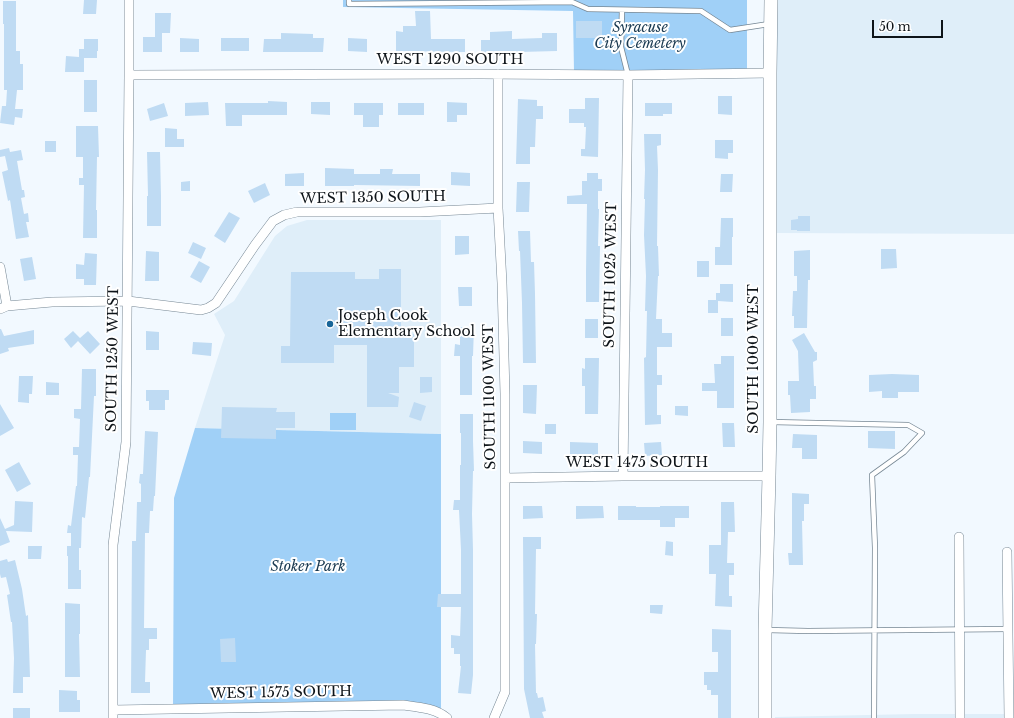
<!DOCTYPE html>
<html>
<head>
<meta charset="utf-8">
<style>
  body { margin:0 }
  #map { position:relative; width:1014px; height:718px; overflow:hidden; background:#f2f9ff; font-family:"Libre Baskerville",serif }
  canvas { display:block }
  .scale { position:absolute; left:872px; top:20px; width:71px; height:18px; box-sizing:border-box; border:2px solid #0e1419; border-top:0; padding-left:5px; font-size:12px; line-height:14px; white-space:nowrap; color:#0e1419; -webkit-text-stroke:3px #fff; paint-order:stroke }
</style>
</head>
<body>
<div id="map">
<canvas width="1014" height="718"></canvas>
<div class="scale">50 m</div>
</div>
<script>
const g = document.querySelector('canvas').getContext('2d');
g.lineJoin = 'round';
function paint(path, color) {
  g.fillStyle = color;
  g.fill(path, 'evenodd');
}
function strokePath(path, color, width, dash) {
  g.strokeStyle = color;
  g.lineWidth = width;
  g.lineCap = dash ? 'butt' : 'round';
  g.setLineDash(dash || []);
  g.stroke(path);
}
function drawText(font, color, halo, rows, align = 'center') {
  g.font = font + ' "Libre Baskerville",serif';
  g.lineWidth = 4;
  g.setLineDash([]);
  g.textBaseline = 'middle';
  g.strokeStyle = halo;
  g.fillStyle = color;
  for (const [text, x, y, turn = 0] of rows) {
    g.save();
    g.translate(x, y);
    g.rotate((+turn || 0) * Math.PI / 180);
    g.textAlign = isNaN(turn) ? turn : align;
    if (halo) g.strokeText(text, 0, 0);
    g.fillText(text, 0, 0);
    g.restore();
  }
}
const built = new Path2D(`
  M 774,0 L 1014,0 L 1014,234 L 776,233 Z
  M 307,220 L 441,220 L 441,434 L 195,428 L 225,335 L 214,314 L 234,301 L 275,236 L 287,226 Z
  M 914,714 L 1014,714 L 1014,718 L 775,718 L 775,717 Z`);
const green = new Path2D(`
  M 343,0 L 747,0 L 747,72 L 574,72 L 573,11 L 343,7 Z
  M 330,413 L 356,413 L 356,430 L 330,430 Z
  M 195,428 L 441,434 L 441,712 L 419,708 L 173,709 L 174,498 Z`);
const building = new Path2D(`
  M 84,0 L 97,0 L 96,14 L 83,14 Z
  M 3,1 L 16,1 L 16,51 L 20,51 L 20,64 L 23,64 L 23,90 L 17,90 L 15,109 L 23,109 L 22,118 L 15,117 L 14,125 L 0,123 L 2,106 L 6,106 L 7,90 L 4,90 L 4,24 L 3,24 Z
  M 415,11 L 430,11 L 431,39 L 465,39 L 465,52 L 396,51 L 396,31 L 403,32 L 403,26 L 416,26 Z
  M 155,13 L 171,13 L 170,33 L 162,33 L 162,52 L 143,52 L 143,37 L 155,37 Z
  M 576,21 L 602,21 L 602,38 L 576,38 Z
  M 512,31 L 512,39 L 542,38 L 542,33 L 557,33 L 557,51 L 481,53 L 481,40 L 490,40 L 490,32 Z
  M 281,33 L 313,34 L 313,38 L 324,38 L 323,52 L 263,52 L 264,39 L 281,39 Z
  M 180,38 L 199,39 L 199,52 L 180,52 Z
  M 221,38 L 249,38 L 249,51 L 221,51 Z
  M 348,38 L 367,39 L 367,52 L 348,51 Z
  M 84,39 L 98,39 L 98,51 L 97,51 L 97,58 L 84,58 L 84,72 L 65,72 L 66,56 L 79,57 L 79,49 L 84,49 Z
  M 84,80 L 97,80 L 97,112 L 84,112 Z
  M 718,96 L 732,96 L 732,115 L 718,114 Z
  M 585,98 L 599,98 L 598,157 L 581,156 L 581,149 L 585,149 L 586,127 L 584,127 L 584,123 L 569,123 L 569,109 L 585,109 Z
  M 518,99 L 537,100 L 537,106 L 543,106 L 543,119 L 536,119 L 535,147 L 530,147 L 530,164 L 516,164 Z
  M 268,101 L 287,102 L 287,115 L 242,115 L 242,126 L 226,126 L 225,103 L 268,103 Z
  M 208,102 L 209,115 L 185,116 L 185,103 Z
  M 311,102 L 330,102 L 330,115 L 311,114 Z
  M 447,102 L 467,103 L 467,115 L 457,115 L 457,122 L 447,122 Z
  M 164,103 L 168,116 L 150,121 L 147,109 Z
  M 354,103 L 383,103 L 383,115 L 379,115 L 379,127 L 363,127 L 363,115 L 354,115 Z
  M 398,103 L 424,103 L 424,115 L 398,115 Z
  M 645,103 L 672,103 L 672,114 L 663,114 L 663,116 L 645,116 Z
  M 76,126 L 98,126 L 99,157 L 97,157 L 96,210 L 97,210 L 97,238 L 83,238 L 84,185 L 79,185 L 79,178 L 83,178 L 83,157 L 76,157 Z
  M 165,128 L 177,129 L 177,139 L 184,139 L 184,147 L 165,147 Z
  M 644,134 L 661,134 L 661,145 L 657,146 L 658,170 L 657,246 L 658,246 L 659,276 L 658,276 L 656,319 L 662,319 L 662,333 L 672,333 L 672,347 L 657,347 L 657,375 L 662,375 L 662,385 L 657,385 L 657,415 L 661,415 L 661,424 L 645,425 L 644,358 L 646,357 L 647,311 L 645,311 L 646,276 L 644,235 L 645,199 L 644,199 L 645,170 Z
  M 715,140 L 733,140 L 733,153 L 728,153 L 728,159 L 715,158 Z
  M 45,141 L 56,141 L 56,152 L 45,152 Z
  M 9,148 L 10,152 L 21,150 L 23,160 L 17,161 L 22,190 L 24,190 L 25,197 L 21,198 L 24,214 L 28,213 L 29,222 L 26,222 L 29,237 L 16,239 L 10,200 L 8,201 L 2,172 L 8,170 L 5,156 L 0,157 L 0,150 Z
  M 147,152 L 160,152 L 161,196 L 161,226 L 147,226 L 147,196 L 148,196 Z
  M 325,168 L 354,169 L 354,174 L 380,174 L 380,169 L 393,169 L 392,174 L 420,174 L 420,186 L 354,185 L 354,186 L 325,186 Z
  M 451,172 L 470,173 L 470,186 L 451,185 Z
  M 304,173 L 304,186 L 285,186 L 285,174 Z
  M 587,173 L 598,173 L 598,179 L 602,179 L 602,191 L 598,191 L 598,209 L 599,209 L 598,246 L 600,246 L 599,302 L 586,302 L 586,272 L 587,204 L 567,204 L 567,196 L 582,195 L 582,181 L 587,181 Z
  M 721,174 L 733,174 L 732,192 L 720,192 Z
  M 190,181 L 190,191 L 181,191 L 181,182 Z
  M 517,182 L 530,182 L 529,212 L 516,212 Z
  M 265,183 L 270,195 L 254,203 L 248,191 Z
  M 229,212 L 240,218 L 225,243 L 214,236 Z
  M 798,216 L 810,216 L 810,231 L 797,231 L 797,230 L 791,230 L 791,220 L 798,219 Z
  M 721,218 L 733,218 L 733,237 L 732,237 L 732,265 L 715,265 L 715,247 L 720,247 Z
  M 518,231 L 530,231 L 531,262 L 534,262 L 535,294 L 536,363 L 523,363 L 522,303 L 520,251 L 519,251 Z
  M 455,236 L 469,236 L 469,254 L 455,255 Z
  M 193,242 L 206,248 L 201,259 L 188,253 Z
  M 881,249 L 896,249 L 897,268 L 881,269 Z
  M 810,250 L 810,280 L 808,280 L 807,328 L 794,328 L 794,316 L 792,316 L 793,291 L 797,291 L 797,276 L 794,276 L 794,251 Z
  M 146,251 L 159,252 L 159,281 L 145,281 Z
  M 85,253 L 97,254 L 96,285 L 84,285 L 84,279 L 76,279 L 76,264 L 84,265 Z
  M 32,257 L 36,279 L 24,281 L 20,259 Z
  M 199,261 L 210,267 L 201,283 L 190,277 Z
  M 697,261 L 709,261 L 709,277 L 697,277 Z
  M 379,269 L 401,269 L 401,334 L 414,334 L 414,367 L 399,367 L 399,393 L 388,393 L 399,397 L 398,407 L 367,407 L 367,345 L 334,345 L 334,363 L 281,363 L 281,346 L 290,346 L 291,272 L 355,272 L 355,279 L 379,279 Z
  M 720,284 L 733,284 L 733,302 L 718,301 L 718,313 L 708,313 L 708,300 L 716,300 L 716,293 L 720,293 Z
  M 458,287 L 472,287 L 472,306 L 459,306 Z
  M 721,318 L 733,318 L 733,336 L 721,336 Z
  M 585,319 L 598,319 L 598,338 L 585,338 Z
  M 460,327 L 474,327 L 473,356 L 472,356 L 472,395 L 460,395 L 460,356 L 454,356 L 455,344 L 460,345 Z
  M 0,329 L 1,329 L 4,336 L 34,330 L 34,344 L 8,348 L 9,351 L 0,354 Z
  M 73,331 L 80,338 L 88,331 L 100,344 L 90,354 L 78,341 L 71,348 L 64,339 Z
  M 146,331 L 159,332 L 159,350 L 146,350 Z
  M 804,333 L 815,352 L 817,352 L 817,360 L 813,362 L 814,386 L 816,386 L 816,399 L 810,399 L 810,412 L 791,413 L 790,395 L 788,395 L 788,381 L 799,381 L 798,351 L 792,340 Z
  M 193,342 L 212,343 L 211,356 L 192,354 Z
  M 721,356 L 734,356 L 734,408 L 717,408 L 717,391 L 702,391 L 702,383 L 715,383 L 714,364 L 721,364 Z
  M 585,358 L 599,358 L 598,414 L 585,414 L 585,386 L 582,386 L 582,368 L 585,369 Z
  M 82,369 L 96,369 L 96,396 L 94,396 L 90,477 L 89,477 L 85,518 L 82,517 L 81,548 L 79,548 L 79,570 L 81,570 L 81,589 L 68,589 L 68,556 L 67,556 L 67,546 L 71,546 L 71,533 L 67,533 L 68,525 L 71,526 L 76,486 L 77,486 L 78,455 L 73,455 L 73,447 L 79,447 L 80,419 L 74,418 L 74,409 L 81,409 Z
  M 892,374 L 919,375 L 919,392 L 898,392 L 898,398 L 882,398 L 882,391 L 869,392 L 869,375 Z
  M 19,376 L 33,376 L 32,394 L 29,394 L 29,403 L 18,402 Z
  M 420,377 L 432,377 L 432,392 L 420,393 Z
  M 46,382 L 59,383 L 59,395 L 46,395 Z
  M 523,385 L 537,385 L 536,414 L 523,413 Z
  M 146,390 L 169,390 L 169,400 L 165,400 L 165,410 L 149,410 L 149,401 L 146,401 Z
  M 414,402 L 426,406 L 421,421 L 409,417 Z
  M 0,404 L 14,428 L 0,436 Z
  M 675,406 L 688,406 L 688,416 L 675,415 Z
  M 222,407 L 277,408 L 276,412 L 295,412 L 295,428 L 276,428 L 276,439 L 221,438 Z
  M 460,414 L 473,414 L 473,441 L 474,471 L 473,471 L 472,514 L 473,550 L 473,675 L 471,694 L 458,693 L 461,666 L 460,666 L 460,654 L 454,654 L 454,648 L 451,648 L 451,635 L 460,636 L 461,607 L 437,607 L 438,594 L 461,594 L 461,550 L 459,510 L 453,510 L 454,500 L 460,500 L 460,465 L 461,465 L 461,433 L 460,433 Z
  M 722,423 L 734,423 L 735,447 L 723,447 Z
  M 545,424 L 556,424 L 556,434 L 545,434 Z
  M 145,431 L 158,432 L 155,496 L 154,496 L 153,511 L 150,511 L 149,533 L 145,533 L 144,628 L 157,628 L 157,639 L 149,639 L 149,650 L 146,650 L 145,682 L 150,682 L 150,693 L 131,693 L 132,541 L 136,541 L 137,502 L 141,502 L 141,484 L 139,483 L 140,474 L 143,474 Z
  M 868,431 L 895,431 L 895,449 L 868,448 Z
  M 793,434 L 817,435 L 817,459 L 802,459 L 802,448 L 792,448 Z
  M 523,441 L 542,442 L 542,454 L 523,453 Z
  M 570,442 L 598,443 L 598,456 L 570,455 Z
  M 661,442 L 662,455 L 645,456 L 644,443 Z
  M 19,462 L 31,484 L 17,492 L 5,470 Z
  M 792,493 L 809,494 L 809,504 L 804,504 L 804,521 L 802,521 L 803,565 L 789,565 L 788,553 L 792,553 Z
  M 15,501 L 33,502 L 32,532 L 6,531 L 10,542 L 0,546 L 0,518 L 5,529 L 14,525 Z
  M 721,502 L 734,502 L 735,532 L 728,532 L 727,563 L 734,563 L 734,575 L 729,575 L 729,596 L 732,596 L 732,607 L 715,606 L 716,574 L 709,574 L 709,545 L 721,545 Z
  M 523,506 L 542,506 L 543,518 L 523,519 Z
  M 576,506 L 603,506 L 604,518 L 576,519 Z
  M 618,506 L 636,506 L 636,507 L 660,507 L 660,506 L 689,506 L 689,518 L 675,518 L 675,527 L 660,527 L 660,520 L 618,520 Z
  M 523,537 L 541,537 L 541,549 L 536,549 L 535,614 L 537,614 L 536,644 L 535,644 L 536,693 L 537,693 L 538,698 L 543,697 L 546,711 L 542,712 L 544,718 L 530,718 L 524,689 Z
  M 666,541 L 673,542 L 673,556 L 665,555 Z
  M 28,546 L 42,546 L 41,559 L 28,559 Z
  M 7,559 L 8,562 L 15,560 L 22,589 L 26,616 L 28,615 L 30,677 L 23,677 L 23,693 L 13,693 L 14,658 L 12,622 L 11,622 L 7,595 L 10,594 L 6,577 L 1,578 L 0,574 L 0,561 Z
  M 65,603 L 80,604 L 80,634 L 79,634 L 80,677 L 65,677 Z
  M 650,605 L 663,605 L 662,614 L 650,613 Z
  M 712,629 L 731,630 L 731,718 L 718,718 L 718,695 L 711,695 L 711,690 L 707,690 L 707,685 L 704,685 L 704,672 L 718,672 L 718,652 L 712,652 Z
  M 235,638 L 236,662 L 221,662 L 220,639 Z
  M 59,690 L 77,691 L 77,700 L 80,700 L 80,712 L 59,712 Z
  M 13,708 L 30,708 L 30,718 L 13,718 Z`);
const lane = new Path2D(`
  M 349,0 L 349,4 L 572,2 L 588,9 L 701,11 L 730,30 L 769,24
  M 622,10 L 621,47 L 628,75
  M 771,422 L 908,425 L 922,433 L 904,452 L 872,475 L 875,548 L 874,718
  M 767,630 L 808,631 L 1008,629`);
const street = new Path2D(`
  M 129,75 L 481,74 L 628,75 L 770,73
  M 0,267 L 7,306
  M 0,309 L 7,306 L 52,302 L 128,301 L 201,310 L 208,308 L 216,303 L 255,245 L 273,221 L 284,215 L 297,212 L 420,212 L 498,208
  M 623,476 L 628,75
  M 505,478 L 623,476 L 769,476
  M 959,537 L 960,718
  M 1007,552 L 1009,718
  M 113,710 L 403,705 C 418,707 435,708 447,718
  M 113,718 L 113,545 L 126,442 L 129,75 L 129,0
  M 494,718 L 505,692 L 505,394 L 502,283 L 498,208 L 498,74`);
const secondary = new Path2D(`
  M 765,718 L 765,630 L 769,476 L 770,422 L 770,73 L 771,0`);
const markers = [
  [330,324,4,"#186598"]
];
const parkNames = [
  ["Syracuse",640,28],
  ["City Cemetery",640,44],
  ["Stoker Park",308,567]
];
const streetNames = [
  ["WEST 1290 SOUTH",450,60],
  ["WEST 1350 SOUTH",373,198,-1],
  ["SOUTH 1025 WEST",611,275,-89],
  ["SOUTH 1250 WEST",113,359,-89],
  ["SOUTH 1000 WEST",754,359,-90],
  ["SOUTH 1100 WEST",490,397,-91],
  ["WEST 1475 SOUTH",637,463],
  ["WEST 1575 SOUTH",281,693,-1]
];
const poiNames = [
  ["Joseph Cook",338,316],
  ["Elementary School",338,332]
];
paint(built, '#dfeef9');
paint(green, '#a0d0f7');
paint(building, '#bfdbf3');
strokePath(lane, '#768794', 6);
strokePath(street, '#768794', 10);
strokePath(secondary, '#768794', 14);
strokePath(lane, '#fff', 4.5);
strokePath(street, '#fff', 9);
strokePath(secondary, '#fff', 13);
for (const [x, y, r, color] of markers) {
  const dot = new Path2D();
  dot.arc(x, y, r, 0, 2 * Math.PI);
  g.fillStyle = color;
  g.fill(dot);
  strokePath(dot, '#fff', 1.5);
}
drawText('italic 14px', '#193951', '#fff', parkNames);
drawText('14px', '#0e1419', '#fff', streetNames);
drawText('14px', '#0e1419', '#fff', poiNames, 'left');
</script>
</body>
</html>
